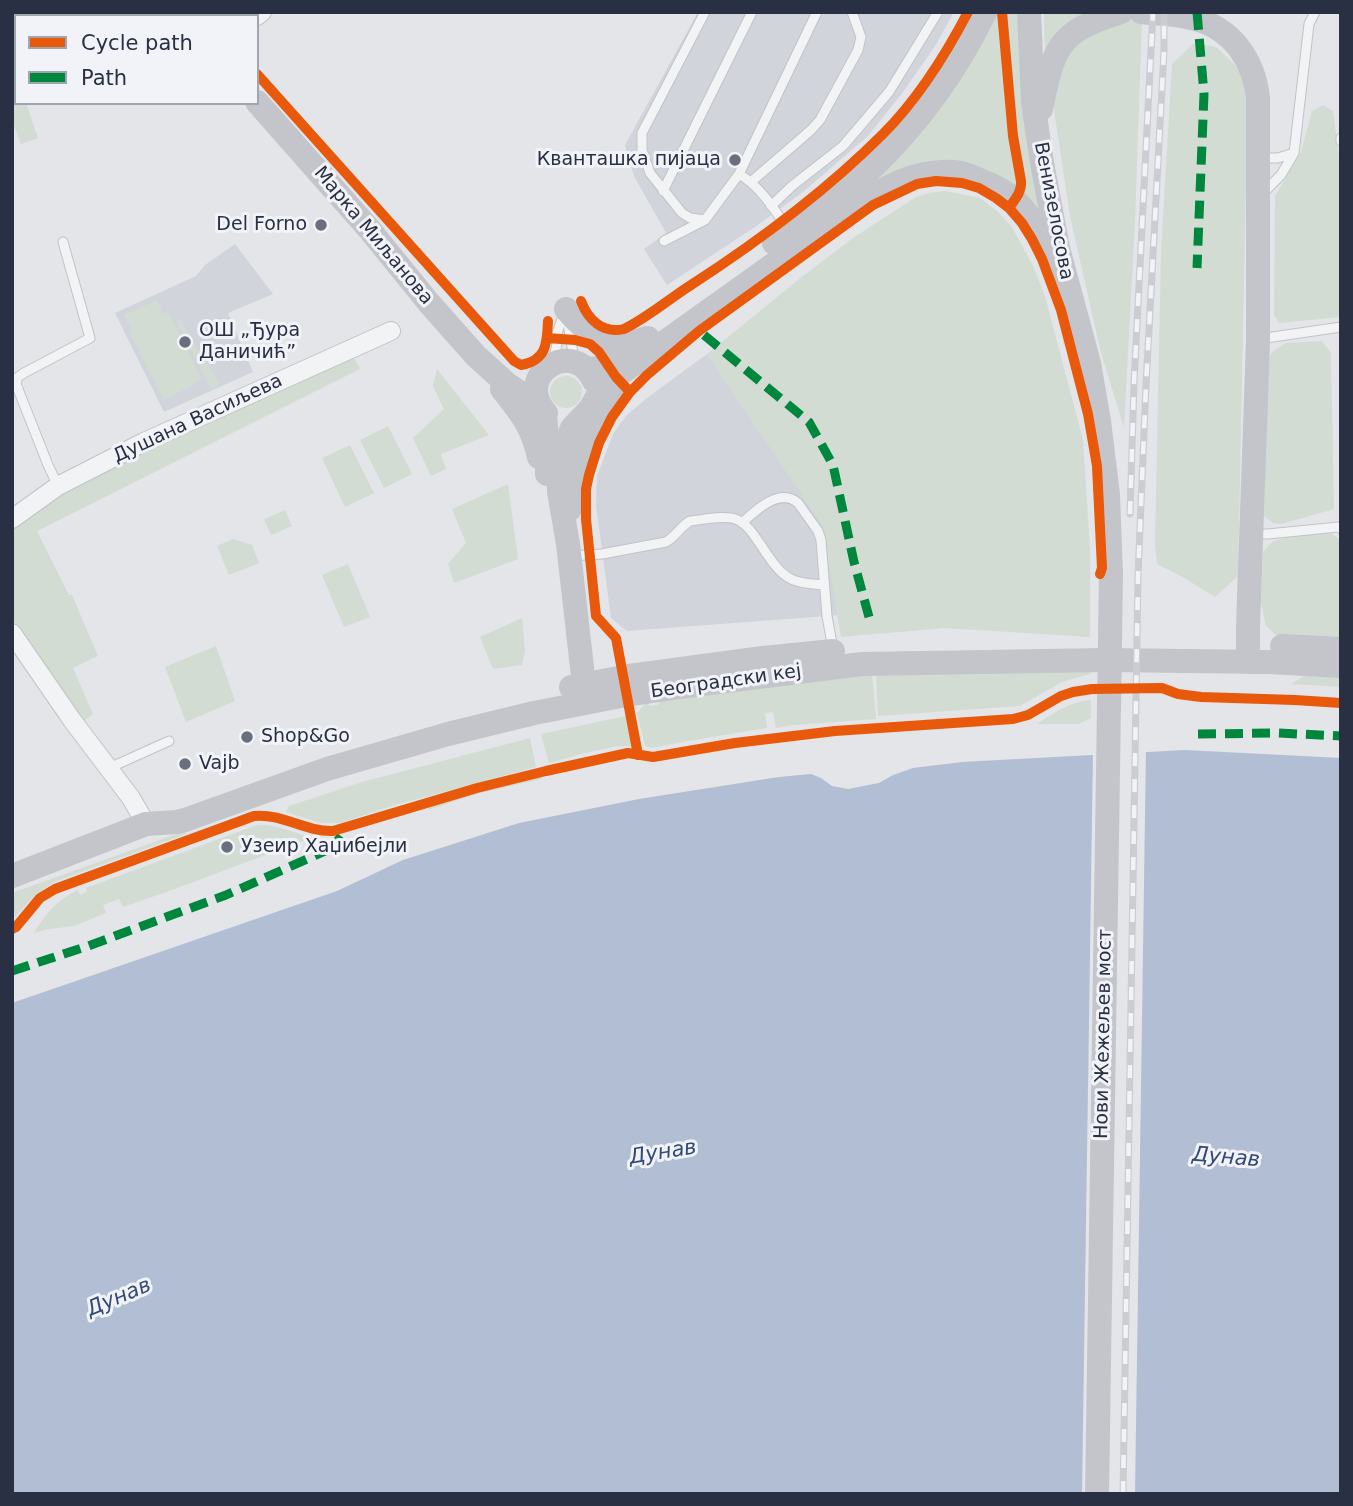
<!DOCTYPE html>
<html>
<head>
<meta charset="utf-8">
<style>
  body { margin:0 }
  #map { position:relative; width:1353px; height:1506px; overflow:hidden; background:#e3e5e8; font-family:"DejaVu Sans",sans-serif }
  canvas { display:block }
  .frame { position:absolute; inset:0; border:14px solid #293043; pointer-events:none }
  .legend { position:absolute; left:14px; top:14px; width:245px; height:91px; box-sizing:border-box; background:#f1f3f8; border:2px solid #a1a5b0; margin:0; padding:9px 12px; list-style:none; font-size:21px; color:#293043 }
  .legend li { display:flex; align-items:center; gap:14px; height:35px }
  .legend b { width:35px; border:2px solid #a1a5b0 }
</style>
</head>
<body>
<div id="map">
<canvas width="1353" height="1506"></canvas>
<div class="frame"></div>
<ul class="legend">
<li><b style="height:9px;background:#e8590c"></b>Cycle path</li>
<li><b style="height:9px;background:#00873e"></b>Path</li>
</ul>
</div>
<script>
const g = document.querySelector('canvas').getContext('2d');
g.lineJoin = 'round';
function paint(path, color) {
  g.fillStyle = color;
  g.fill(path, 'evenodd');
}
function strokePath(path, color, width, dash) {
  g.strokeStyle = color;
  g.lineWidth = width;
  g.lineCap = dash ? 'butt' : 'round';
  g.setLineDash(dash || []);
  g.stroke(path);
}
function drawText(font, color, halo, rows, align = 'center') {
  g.font = font + ' "DejaVu Sans",sans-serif';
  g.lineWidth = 6;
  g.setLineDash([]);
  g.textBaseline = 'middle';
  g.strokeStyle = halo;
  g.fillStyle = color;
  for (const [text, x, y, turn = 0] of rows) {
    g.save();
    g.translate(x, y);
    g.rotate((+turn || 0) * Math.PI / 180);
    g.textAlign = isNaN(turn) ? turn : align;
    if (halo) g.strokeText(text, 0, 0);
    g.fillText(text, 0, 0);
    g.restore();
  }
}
const built = new Path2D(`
  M 698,12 L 954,12 L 935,46 L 903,92 L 868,136 L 803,192 L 755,227 L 667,285 L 644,249 L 666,233 L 634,176 L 625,145 Z
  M 235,244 L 273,294 L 228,313 L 253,372 L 164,412 L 115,313 L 196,276 L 205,265 Z
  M 707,354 L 820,507 L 841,615 L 627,631 L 611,618 L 596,505 L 597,476 L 613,434 L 626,416 L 647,398 Z`);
const green = new Path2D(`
  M 991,12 L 1019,12 L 1045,221 L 978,167 L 846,199 Z
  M 1044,12 L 1089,12 L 1045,58 Z
  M 1123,17 L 1142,18 L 1135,221 L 1124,428 L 1100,349 L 1070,216 L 1052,97 L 1073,38 Z
  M 1194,43 L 1216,47 L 1235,65 L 1248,86 L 1238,576 L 1215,597 L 1181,576 L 1157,564 L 1155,544 L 1161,252 L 1172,64 Z
  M 16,97 L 16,103 L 26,103 L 38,138 L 21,144 L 12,120 L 12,98 Z
  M 1323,105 L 1333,111 L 1341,171 L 1341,317 L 1279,323 L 1274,315 L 1275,196 L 1301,152 L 1312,111 Z
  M 945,191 L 980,198 L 997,211 L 1012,227 L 1033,266 L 1045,296 L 1083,440 L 1090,550 L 1090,637 L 945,628 L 841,637 L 822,525 L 707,354 L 803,276 L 853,238 L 916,197 L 929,193 Z
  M 157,300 L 163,314 L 168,311 L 202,380 L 164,400 L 129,331 L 131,329 L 124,315 Z
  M 180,320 L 220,384 L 211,389 L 177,321 Z
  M 1322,341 L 1331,353 L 1334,509 L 1281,524 L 1273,523 L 1264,516 L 1267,363 L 1272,352 L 1286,343 Z
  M 351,352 L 360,369 L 37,531 L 69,595 L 72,595 L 98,656 L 73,668 L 93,714 L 82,723 L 12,618 L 12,525 L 61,489 Z
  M 437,369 L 489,435 L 441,454 L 446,469 L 431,476 L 413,438 L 444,409 L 433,386 Z
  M550 392a16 16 0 1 1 32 0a16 16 0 1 1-32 0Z
  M 388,426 L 412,474 L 384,488 L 360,440 Z
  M 350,445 L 374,493 L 345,507 L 322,458 Z
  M 508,484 L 518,559 L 454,583 L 448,564 L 466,543 L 452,509 Z
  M 285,510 L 292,526 L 271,535 L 264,519 Z
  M 1330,533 L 1341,540 L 1341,637 L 1292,637 L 1276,635 L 1266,626 L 1261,603 L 1263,552 L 1272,542 L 1287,537 Z
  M 233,539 L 252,545 L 259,563 L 229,575 L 217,546 Z
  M 348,564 L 370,617 L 344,627 L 322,575 Z
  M 522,618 L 525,651 L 522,665 L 493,669 L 480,637 Z
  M 216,646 L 235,701 L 186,722 L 165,667 Z
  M 1089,664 L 1090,674 L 1062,682 L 1020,706 L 878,716 L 876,671 Z
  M 872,674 L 876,719 L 793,725 L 776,728 L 773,712 L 765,713 L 767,728 L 688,741 L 651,748 L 645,746 L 637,713 L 645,704 L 648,703 L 649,706 L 657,705 L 667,697 Z
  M 1341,674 L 1341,687 L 1291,684 L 1306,675 Z
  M 1091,700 L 1091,718 L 1078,724 L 1037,724 C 1055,712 1069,702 1091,700 Z
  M 626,716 L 633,747 C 617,742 567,759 549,763 L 541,734 Z
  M 530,738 L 536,767 L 395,805 L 340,823 L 321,823 L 286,812 L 289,806 L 362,782 Z
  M 540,775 L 541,779 L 480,793 L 428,810 L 427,807 L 478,790 Z
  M 257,825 C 275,824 294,832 311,838 L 172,890 L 123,907 L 119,899 L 103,905 L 106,913 L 74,926 L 49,929 L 34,933 C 45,914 58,899 78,890 L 80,895 L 87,892 L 86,888 Z
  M 185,831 L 186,834 L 54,882 L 36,894 L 12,920 L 12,893 Z`);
const water = new Path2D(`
  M 1185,750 L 1341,758 L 1341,1494 L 12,1494 L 12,1003 L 337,891 L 403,860 L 519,823 L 639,799 L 779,777 L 811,774 L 821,778 L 832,786 L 848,789 L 879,783 L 893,775 L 913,768 L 962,762 Z`);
const pier = new Path2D(`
  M 1146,748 L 1135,1494 L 1082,1494 L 1093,750 Z`);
const lane = new Path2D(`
  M 61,12 L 65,16
  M 705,12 L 642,133 L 642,150 L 650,173 L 682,213 L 690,218 L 705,220
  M 12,13 L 13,12
  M 1341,138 L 1341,141
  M 1261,158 L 1278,158 L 1294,153
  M 752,181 L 811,130 L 820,120 L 858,50 L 861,37 L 852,12
  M 663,191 L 752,12
  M 1263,193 L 1281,175 L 1294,153 L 1309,24 L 1315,12
  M 771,206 L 792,186 L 843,146 L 889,92 L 938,12
  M 789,231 C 775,210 761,187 739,174 L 817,12
  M 664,241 L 705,220 L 739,174
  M 567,318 L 573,353 L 576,358
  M 1259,339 L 1341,327
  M 553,362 L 557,344 L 557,333 L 565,311
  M 58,486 L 48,465 L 16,384 L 18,377 L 24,373 L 90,338 L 63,242
  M 742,523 C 756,510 780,487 798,503 L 818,531 L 821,540 L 827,616 L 833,649
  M 1252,534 L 1268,534 L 1338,527 L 1341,529
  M 570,556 L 602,554 L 666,542 C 676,536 681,526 690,521 C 702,520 724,515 735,519 C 755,524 768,568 791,579 C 801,584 814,584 824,585
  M 109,768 L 169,741`);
const street = new Path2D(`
  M 257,16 L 262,12
  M 12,78 L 16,77
  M 12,519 L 58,486 L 144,442 L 391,331
  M 12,633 L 72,720 L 131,798 L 146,824`);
const secondary = new Path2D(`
  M 175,12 L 178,16
  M 1029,12 L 1033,102 L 1042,163 L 1058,248 L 1089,363 L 1099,421 L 1108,495 L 1111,574
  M 1141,12 C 1159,14 1178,14 1195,19 C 1233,29 1254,61 1258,98 L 1258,340 L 1248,627 L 1248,662
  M 257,102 L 369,229 L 429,303 L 476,356 L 507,384 L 539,405
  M 1041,109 C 1054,47 1057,32 1121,12
  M 774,243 C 807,219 842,196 872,168 C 920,122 956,72 985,12
  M 566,309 C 580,326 601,344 625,343 C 633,343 641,339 648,338
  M 586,368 C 604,371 612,363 627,353
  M 502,389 C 521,413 532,426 539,457
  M 545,413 L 547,439 L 547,474
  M 546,413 C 512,375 574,336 594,381
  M 570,509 C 576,469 590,429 614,397
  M 1282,646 L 1341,649
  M 571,687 L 629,676 L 763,658 L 833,651
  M 579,704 L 584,693 L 584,685 L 568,544 L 559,492 L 559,469 L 562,453 L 572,428 L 590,409 L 601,390 L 610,381 L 847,212 C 881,189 919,166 962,173 C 969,175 976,178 982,181 C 993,185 1006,192 1015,200 C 1040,225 1055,261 1070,293
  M 12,876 L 146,824 L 177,822 L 185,820 L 327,769 L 448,734 L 534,713 L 626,695 L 680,687 L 862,664 L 1104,660 L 1269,662 L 1341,666`);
const rail = new Path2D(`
  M 1130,514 L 1134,383 L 1153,12
  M 1123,1494 L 1138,576 L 1146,385 L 1164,51 L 1164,12`);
const secondaryBridge = new Path2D(`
  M 1097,1494 L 1111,574`);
const quiet = new Path2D(`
  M 1197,12 L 1204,94 L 1197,268
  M 704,335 L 809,422 L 833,465 L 854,562 L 869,617
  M 1198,734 L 1278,733 L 1341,736
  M 12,971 L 88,946 L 226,895 L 332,848 L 341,836`);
const cycleway = new Path2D(`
  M 1002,12 L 1013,136 L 1021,181 C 1022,192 1015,199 1009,208
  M 257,74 L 514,361 L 521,365 C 547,360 547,343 548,321
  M 581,301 C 588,320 603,334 624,329 C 647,318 669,299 691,285 C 759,241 825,192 883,134 C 916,101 946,54 968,12
  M 547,338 L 575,340 L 590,344 L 599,352 L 616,377 L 630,392
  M 638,755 L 616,638 L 596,616 L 586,519 L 586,489 L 589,475 L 599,443 L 612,417 L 630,392 L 647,375 L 699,331 L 873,205 L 917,184 L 936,181 L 962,183 L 979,188 L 996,198 L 1009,208 L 1022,223 L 1032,239 L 1042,259 L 1061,310 L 1088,414 L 1097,466 L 1102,568 L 1100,574
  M 12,929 L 16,927 L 40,898 L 55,889 L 254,816 C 282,813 305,832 333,831 L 477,788 L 546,771 L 628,753 L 653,757 L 735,743 L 835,731 L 1013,719 L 1028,715 L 1061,696 L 1073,692 L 1092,689 L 1162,688 L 1178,694 L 1201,697 L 1295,700 L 1341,703`);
const markers = [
  [735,160,7,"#6a6f7d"],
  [321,225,7,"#6a6f7d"],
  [185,342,7,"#6a6f7d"],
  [247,737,7,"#6a6f7d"],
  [185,764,7,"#6a6f7d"],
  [227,847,7,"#6a6f7d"]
];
const poiNames = [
  ["Кванташка пијаца",721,160,"right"],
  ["Del Forno",307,225,"right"],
  ["ОШ „Ђура",199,331],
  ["Даничић”",199,353],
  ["Shop&Go",261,737],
  ["Vajb",199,764],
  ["Узеир Хаџибејли",241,847]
];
const streetNames = [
  ["Венизелосова",1053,211,79],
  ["Марка Миљанова",373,236,50],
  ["Душана Васиљева",198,419,-25],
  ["Београдски кеј",726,682,-8],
  ["Нови Жежељев мост",1104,1034,-89]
];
const waterNames = [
  ["Дунав",663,1153,-9],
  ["Дунав",1226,1158,5],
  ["Дунав",119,1298,-23]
];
paint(built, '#d1d4db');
paint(green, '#d2dcd3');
paint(water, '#b1bed4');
paint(pier, '#e3e5e8');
strokePath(lane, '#c1c3c6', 11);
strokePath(street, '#c1c3c6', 20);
strokePath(lane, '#f2f3f5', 9);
strokePath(street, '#f2f3f5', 18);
strokePath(secondary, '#c3c5ca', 24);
strokePath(rail, '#cbcdd0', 7);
strokePath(rail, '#f1f3f8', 4.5, [13]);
strokePath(secondaryBridge, '#c3c5ca', 24);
strokePath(quiet, '#00873e', 9, [18, 9]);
strokePath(cycleway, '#e8590c', 10);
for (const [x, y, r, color] of markers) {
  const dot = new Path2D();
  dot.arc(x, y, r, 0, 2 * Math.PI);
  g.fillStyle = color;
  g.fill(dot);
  strokePath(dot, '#f1f3f8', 2.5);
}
drawText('19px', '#293043', '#f1f3f8', poiNames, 'left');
drawText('19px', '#293043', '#f1f3f8', streetNames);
drawText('italic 21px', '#324a78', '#f1f3f8', waterNames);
</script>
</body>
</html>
